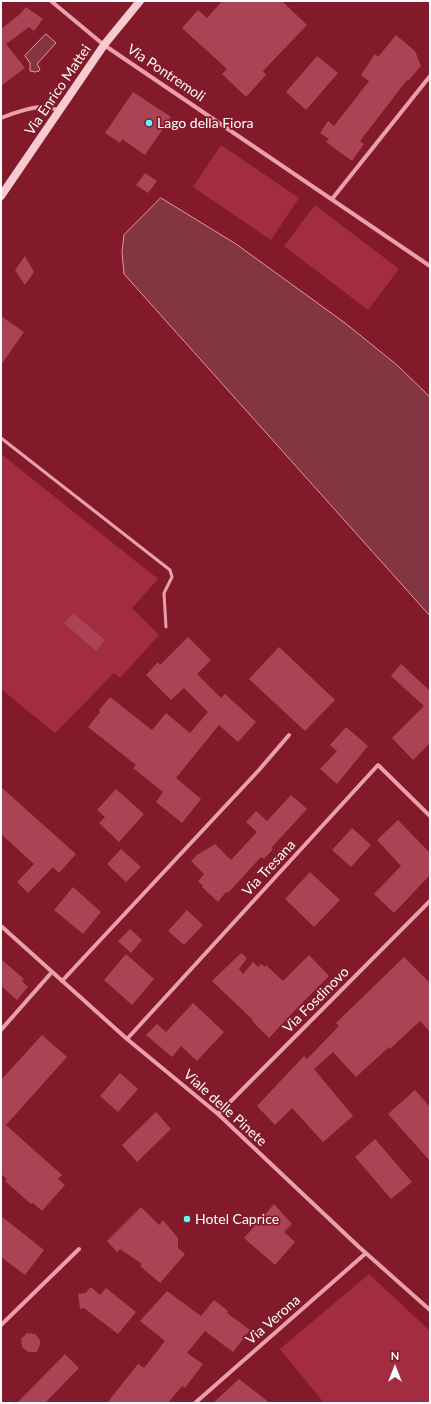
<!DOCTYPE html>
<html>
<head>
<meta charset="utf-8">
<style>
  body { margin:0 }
  #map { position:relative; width:431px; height:1404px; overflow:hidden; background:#821a2a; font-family:Lato,sans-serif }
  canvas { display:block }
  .frame { position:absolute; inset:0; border:2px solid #fff; pointer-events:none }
  .north { position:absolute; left:375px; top:1348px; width:40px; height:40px; -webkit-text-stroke:3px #821a2a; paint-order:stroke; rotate:0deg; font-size:11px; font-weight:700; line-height:16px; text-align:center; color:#fff }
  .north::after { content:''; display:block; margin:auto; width:14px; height:18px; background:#fff; clip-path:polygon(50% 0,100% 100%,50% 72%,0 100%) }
</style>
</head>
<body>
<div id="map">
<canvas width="431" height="1404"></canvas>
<div class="frame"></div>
<div class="north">N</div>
</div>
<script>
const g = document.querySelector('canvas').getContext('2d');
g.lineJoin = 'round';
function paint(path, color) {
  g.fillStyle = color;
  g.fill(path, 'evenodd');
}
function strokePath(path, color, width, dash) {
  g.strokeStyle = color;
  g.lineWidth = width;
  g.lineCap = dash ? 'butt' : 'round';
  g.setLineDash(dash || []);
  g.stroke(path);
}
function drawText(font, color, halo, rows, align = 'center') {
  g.font = font + ' Lato,sans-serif';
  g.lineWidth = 3.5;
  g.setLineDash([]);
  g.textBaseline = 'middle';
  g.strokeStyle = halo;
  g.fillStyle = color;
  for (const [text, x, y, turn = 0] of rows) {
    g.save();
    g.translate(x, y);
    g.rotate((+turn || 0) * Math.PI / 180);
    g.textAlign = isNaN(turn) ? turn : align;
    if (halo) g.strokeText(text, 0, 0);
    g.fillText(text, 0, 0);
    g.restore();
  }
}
const green = new Path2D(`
  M 221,145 L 299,198 L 271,240 L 193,187 Z
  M 315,205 L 399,269 L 368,310 L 284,246 Z
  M 1,454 L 158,579 L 132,608 L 159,635 L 120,678 L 114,673 L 55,733 L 1,689 Z
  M 369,1274 L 430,1331 L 430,1403 L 324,1403 L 280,1349 Z`);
const water = new Path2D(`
  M 46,34 L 56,43 L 37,64 L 40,69 L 39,71 L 35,72 L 30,71 L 30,63 L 25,56 Z
  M 161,198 L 236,244 L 345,323 L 397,365 L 430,397 L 430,616 L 124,274 L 122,252 L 124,235 Z`);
const building = new Path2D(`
  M 222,1 L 282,1 L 307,25 L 263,71 L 266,75 L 246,97 L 222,74 L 227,69 L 182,28 L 198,10 L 207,18 Z
  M 26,7 L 43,19 L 34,31 L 29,27 L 6,44 L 25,68 L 1,86 L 1,29 L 20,14 Z
  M 396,35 L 415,51 L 421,66 L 408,81 L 407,80 L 360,141 L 364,144 L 352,161 L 326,142 L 329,139 L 320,133 L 328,121 L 334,126 L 369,81 L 361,75 L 375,54 L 378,57 Z
  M 317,56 L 338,73 L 306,110 L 286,92 Z
  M 133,92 L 171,117 L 145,155 L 122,139 L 120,143 L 105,133 Z
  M 145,173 L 157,181 L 148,193 L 136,185 Z
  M 25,256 L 34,272 L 25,285 L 15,270 Z
  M 1,316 L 24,332 L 1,365 Z
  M 73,613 L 105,640 L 96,651 L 64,623 Z
  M 188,637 L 211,660 L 197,674 L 221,698 L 225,694 L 256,722 L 238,742 L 219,725 L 176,778 L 201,799 L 182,823 L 156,802 L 163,792 L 133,768 L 136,765 L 88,727 L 100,712 L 99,710 L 110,697 L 152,730 L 166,713 L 190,733 L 208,712 L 184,688 L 171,700 L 146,675 L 158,662 L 160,665 Z
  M 279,647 L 335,700 L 305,731 L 249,679 Z
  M 401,664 L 430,691 L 430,743 L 413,760 L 392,738 L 424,706 L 391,676 Z
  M 346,727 L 368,746 L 337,784 L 320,769 L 337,751 L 330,745 Z
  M 1,787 L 76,854 L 59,873 L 53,867 L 28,893 L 17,882 L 34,864 L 1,834 Z
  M 116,789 L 144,814 L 119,842 L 99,823 L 105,817 L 97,810 Z
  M 291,795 L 307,809 L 271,848 L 273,849 L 264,859 L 261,857 L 228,893 L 226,892 L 218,902 L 202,887 L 203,886 L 198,881 L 204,874 L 191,861 L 197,855 L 215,844 L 231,860 L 257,832 L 246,822 L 256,811 L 267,821 Z
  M 398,820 L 430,853 L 430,875 L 394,913 L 374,894 L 401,866 L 377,840 Z
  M 352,828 L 371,845 L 351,867 L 332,850 Z
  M 121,849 L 141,867 L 126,882 L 107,864 Z
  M 310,872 L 340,900 L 314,927 L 285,899 Z
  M 73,887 L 101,912 L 83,934 L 54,910 Z
  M 187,910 L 203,925 L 184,945 L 168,931 Z
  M 130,929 L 142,940 L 131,953 L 118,941 Z
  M 241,953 L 247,958 L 239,969 L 243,974 L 253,962 L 258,967 L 261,964 L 265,967 L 266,965 L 283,981 L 309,955 L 329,976 L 295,1010 L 269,1038 L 252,1021 L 253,1020 L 212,981 Z
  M 126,954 L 154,979 L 132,1005 L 104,980 Z
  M 404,957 L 430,983 L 430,1032 L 420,1021 L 390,1049 L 389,1047 L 356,1077 L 333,1052 L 314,1069 L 353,1116 L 323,1142 L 292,1108 L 275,1125 L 257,1106 L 304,1056 L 307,1059 L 339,1026 L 336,1023 Z
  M 1,959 L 24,979 L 22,981 L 28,987 L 17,1000 L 1,986 Z
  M 193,1003 L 224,1032 L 197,1061 L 181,1046 L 172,1057 L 146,1035 L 157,1024 L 166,1032 Z
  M 42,1035 L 67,1057 L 6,1125 L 62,1175 L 58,1179 L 65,1185 L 42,1211 L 33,1203 L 31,1204 L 5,1181 L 7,1179 L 1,1174 L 1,1080 Z
  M 120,1073 L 138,1089 L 118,1112 L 100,1096 Z
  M 415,1090 L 430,1107 L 430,1161 L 388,1114 Z
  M 156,1112 L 171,1129 L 137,1162 L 122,1145 Z
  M 375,1139 L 412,1182 L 391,1199 L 355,1157 Z
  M 274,1204 L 292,1224 L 284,1232 L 295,1242 L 275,1265 L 244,1238 Z
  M 141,1207 L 159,1225 L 163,1220 L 178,1238 L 178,1248 L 185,1254 L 160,1283 L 140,1266 L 142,1264 L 120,1249 L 117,1252 L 107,1241 Z
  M 1,1216 L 44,1250 L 25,1275 L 1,1257 Z
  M 91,1287 L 100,1295 L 106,1288 L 136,1312 L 118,1334 L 84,1308 L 80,1309 L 78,1294 L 85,1293 Z
  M 167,1291 L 201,1316 L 214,1300 L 228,1311 L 227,1313 L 250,1330 L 233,1352 L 205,1331 L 187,1353 L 203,1364 L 185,1388 L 182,1386 L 168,1403 L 107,1403 L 138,1364 L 144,1368 L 165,1341 L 140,1321 Z
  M 27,1333 L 35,1334 L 40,1340 L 40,1344 L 37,1352 L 28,1352 L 22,1347 L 21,1339 Z
  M 65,1354 L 79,1368 L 45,1403 L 17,1403 Z
  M 239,1379 L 270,1403 L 213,1403 Z`);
const service = new Path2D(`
  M 1,438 L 170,570 L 172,577 L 164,593 L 166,627`);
const minor = new Path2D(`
  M 51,1 L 104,45 L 430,266
  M 1,118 C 13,113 37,105 49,107 C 53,108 56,110 59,111
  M 332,199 L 430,76
  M 1,926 L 127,1039 L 218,1114 L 359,1247 L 430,1310
  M 62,981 L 259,770 L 289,735
  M 1,1030 L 52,972
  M 127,1039 L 378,765 L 430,816
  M 218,1114 L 430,901
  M 1,1325 L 79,1249
  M 195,1403 L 366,1253`);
const secondary = new Path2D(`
  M 1,196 L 104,45 L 140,1`);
const markers = [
  [149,123,4,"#5afdfc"],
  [187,1219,4,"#5afdfc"]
];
const streetNames = [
  ["Via Pontremoli",166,73,34],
  ["Via Enrico Mattei",58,90,-56],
  ["Via Tresana",269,868,-47],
  ["Via Fosdinovo",316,1000,-45],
  ["Viale delle Pinete",225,1108,42],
  ["Via Verona",273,1320,-41]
];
const poiNames = [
  ["Lago della Fiora",157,123],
  ["Hotel Caprice",195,1219]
];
paint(green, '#a22d41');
paint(water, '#833642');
strokePath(water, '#ed91a2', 1);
paint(building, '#ac4354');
strokePath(service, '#eb9fac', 3);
strokePath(minor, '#eb9fac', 4);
strokePath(secondary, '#f8cad1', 8);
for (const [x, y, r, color] of markers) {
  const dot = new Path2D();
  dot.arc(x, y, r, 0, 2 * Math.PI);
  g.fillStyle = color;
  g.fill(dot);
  strokePath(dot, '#821a2a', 1.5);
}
drawText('14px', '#fff', '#821a2a', streetNames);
drawText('14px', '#fff', '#821a2a', poiNames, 'left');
</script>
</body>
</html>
